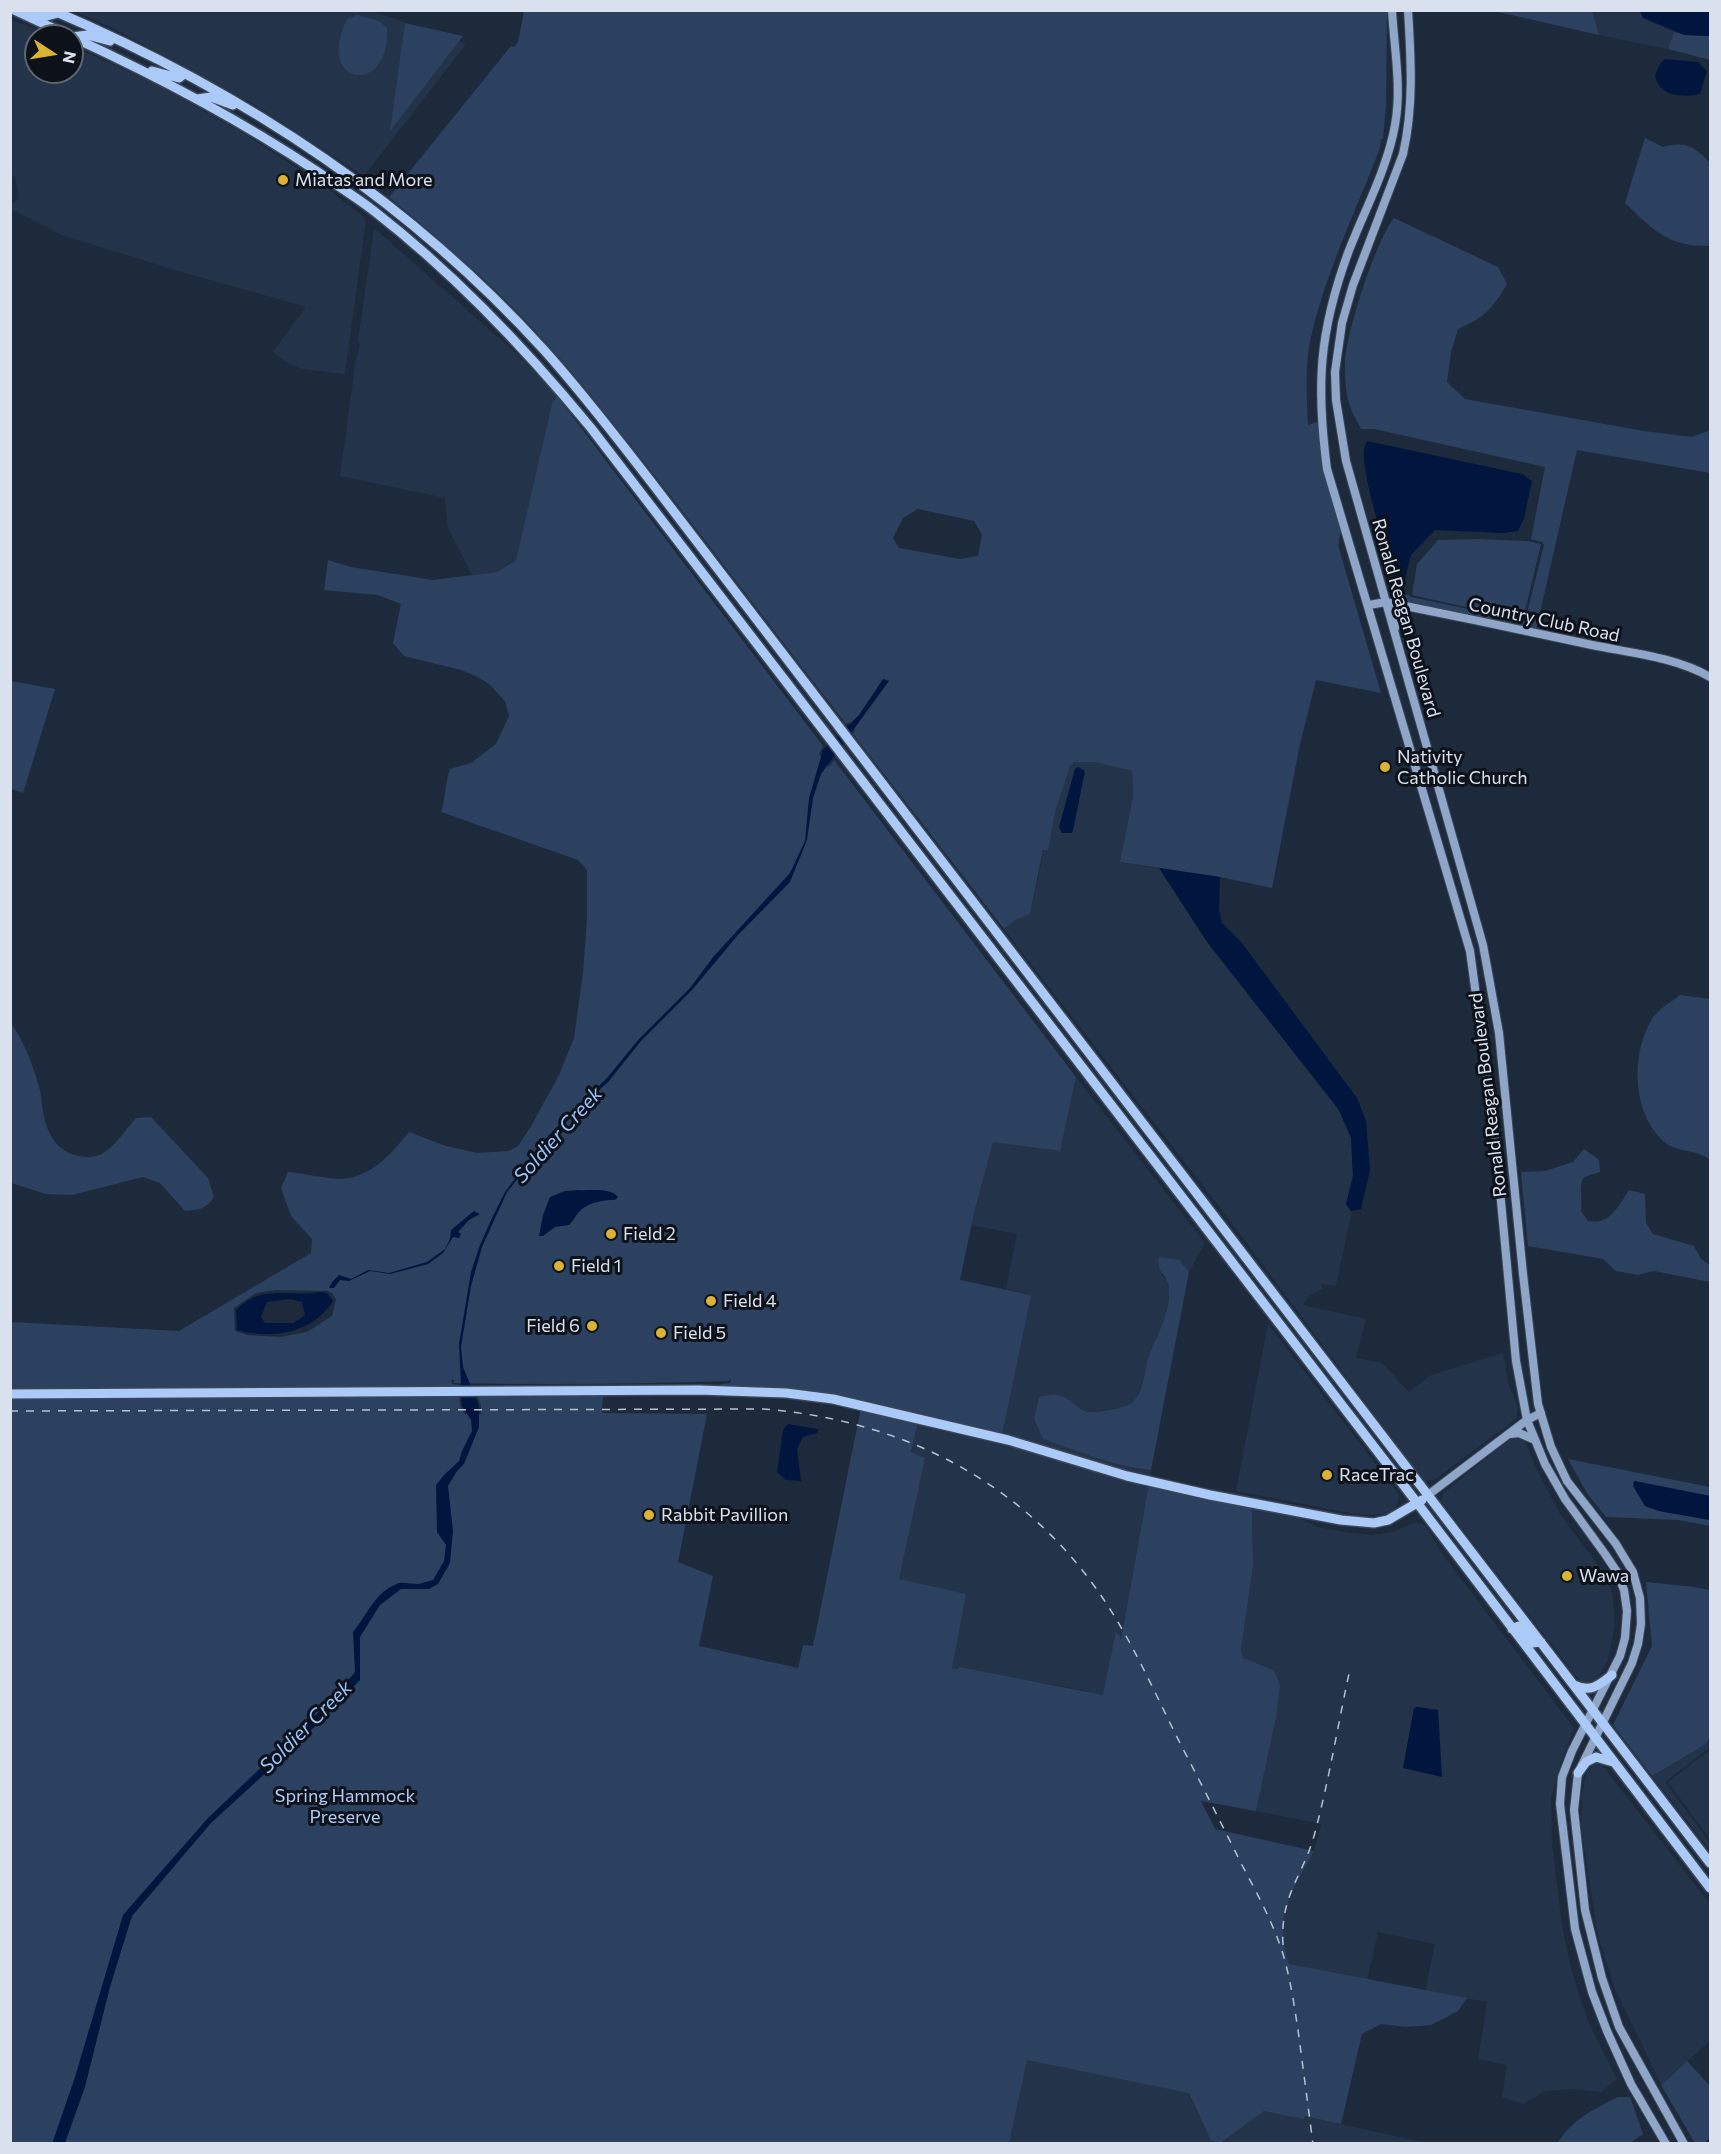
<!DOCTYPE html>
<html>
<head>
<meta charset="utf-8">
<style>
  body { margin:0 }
  #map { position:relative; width:1721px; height:2154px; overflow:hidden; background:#1d2a3c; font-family:Commissioner,sans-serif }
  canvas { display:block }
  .frame { position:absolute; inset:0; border:12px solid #d9e1ee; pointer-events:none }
  .north { position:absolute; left:24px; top:24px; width:60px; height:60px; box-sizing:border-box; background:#0d121a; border:2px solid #5f656f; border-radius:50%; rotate:102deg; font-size:16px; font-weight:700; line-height:24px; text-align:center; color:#d9e1ee }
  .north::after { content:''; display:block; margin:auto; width:21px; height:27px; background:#dcb233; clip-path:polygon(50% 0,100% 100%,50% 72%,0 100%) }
</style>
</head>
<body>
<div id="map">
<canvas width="1721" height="2154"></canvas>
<div class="frame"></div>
<div class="north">N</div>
</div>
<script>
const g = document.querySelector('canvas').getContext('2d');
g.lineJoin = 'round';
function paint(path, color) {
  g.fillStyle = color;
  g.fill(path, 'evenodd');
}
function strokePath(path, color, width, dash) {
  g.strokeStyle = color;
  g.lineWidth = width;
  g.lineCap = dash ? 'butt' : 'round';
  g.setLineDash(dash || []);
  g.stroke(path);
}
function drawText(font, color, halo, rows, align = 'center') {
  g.font = font + ' Commissioner,sans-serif';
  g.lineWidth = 6;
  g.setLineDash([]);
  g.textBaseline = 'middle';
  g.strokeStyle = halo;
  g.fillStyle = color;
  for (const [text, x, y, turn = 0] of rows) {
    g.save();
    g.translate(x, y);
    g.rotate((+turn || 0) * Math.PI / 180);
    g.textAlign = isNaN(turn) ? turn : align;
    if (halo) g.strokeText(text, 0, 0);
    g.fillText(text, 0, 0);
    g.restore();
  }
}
const built = new Path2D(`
  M 73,11 L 372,11 L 466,44 L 364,176 L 255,105 L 113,28 Z
  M 1592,11 L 1640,11 L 1643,18 L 1674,32 L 1668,49 L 1599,35 Z
  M 10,19 L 50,36 L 36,36 L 36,72 L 72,72 L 72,46 L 154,83 L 243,133 L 325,187 L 359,213 L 366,220 L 345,374 L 302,369 L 289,364 L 273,352 L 306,307 L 175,270 L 64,236 L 11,209 L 11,205 L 19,198 L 15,177 L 11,174 Z
  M 374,228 L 517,354 L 556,395 L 520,556 L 497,572 L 472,575 L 448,528 L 445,498 L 340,476 L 355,366 L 360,344 L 358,341 Z
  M 1074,762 L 1095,762 L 1132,771 L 1133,796 L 1120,862 L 1160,869 L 1207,942 L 1339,1110 L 1351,1138 L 1353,1176 L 1346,1204 L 1352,1210 L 1336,1286 L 1322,1284 L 1322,1289 L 1309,1296 L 1303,1305 L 1366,1319 L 1356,1358 L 1382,1363 L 1409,1392 L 1431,1375 L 1503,1353 L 1509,1386 L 1518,1407 L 1516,1419 L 1434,1480 L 1425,1481 L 1404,1454 L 1228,1218 L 1004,929 L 1032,906 L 1044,850 L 1048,851 L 1052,820 L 1070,765 Z
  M 1076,1077 L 1205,1243 L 1189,1272 L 1179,1260 L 1161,1275 L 1168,1281 L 1170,1288 L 1166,1314 L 1162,1328 L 1149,1356 L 1141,1386 L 1135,1401 L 1127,1407 L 1091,1412 L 1080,1410 L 1070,1401 L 1057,1395 L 1039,1397 L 1034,1419 L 1043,1439 L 1091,1455 L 1140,1469 L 1151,1470 L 1150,1479 L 1002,1435 L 1029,1294 L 1006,1289 L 1017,1234 L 971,1225 L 993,1141 L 1057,1151 Z
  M 1268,1324 L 1398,1493 L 1399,1499 L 1395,1510 L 1387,1514 L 1360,1515 L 1236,1491 Z
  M 918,1421 L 1004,1441 L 1149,1484 L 1110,1697 L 1072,1688 L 948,1667 L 885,1576 Z
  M 1513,1436 L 1523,1437 L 1535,1466 L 1560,1514 L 1604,1573 L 1612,1593 L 1615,1625 L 1608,1660 L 1598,1677 L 1588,1686 L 1583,1685 L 1441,1501 L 1444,1493 Z
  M 1252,1508 L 1297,1517 L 1318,1527 L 1351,1533 L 1372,1535 L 1392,1532 L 1416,1522 L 1426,1526 L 1440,1551 L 1574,1728 L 1562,1759 L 1551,1798 L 1552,1844 L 1562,1926 L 1572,1972 L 1588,2021 L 1617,2079 L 1601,2092 L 1571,2089 L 1545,2091 L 1523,2104 L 1502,2097 L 1507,2065 L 1478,2059 L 1487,2002 L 1425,1991 L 1435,1944 L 1378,1932 L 1367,1980 L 1289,1964 L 1282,1944 L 1284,1920 L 1287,1902 L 1314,1851 L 1321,1824 L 1256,1811 L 1276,1718 L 1274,1670 L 1243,1658 L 1241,1650 L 1253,1566 ZM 1414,1708 L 1439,1723 L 1440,1749 L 1404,1769 Z
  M 1710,1736 L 1710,1747 L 1665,1782 L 1710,1843 L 1710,1850 L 1652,1776 L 1706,1744 Z
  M 1710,1750 L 1710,1839 L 1668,1782 Z
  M 1598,1760 L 1710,1904 L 1710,2041 L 1661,2084 L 1615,1989 L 1598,1936 L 1581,1827 L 1582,1796 L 1586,1773 Z
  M 1028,2056 L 1188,2092 L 1211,2141 L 1216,2143 L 1009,2144 L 1017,2085 Z
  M 1267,2108 L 1341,2124 L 1427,2143 L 1221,2144 Z`);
const green = new Path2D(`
  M 524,11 L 1387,11 L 1386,105 L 1383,139 L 1381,139 L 1380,148 C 1356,211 1322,280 1309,347 C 1305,373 1307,399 1308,425 L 1317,422 L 1343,518 L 1338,545 L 1381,693 L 1316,680 L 1300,744 L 1272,888 L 1220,877 L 1120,862 L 1133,796 L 1132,771 L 1095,762 L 1074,762 L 1070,766 L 1055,812 L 1048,851 L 1043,850 L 1030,914 L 1015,920 L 1004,929 L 853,734 L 855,730 L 849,722 L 846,724 C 782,642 719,558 655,476 C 613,423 571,368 524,319 C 482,275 436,236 389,197 L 511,46 L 514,47 L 518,42 ZM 918,509 L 974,521 L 982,535 L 978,556 L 960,559 L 899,548 L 893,538 L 903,518 Z
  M 1494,11 L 1592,11 L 1599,35 Z
  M 357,15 L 379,21 L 387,28 C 391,97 314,87 347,19 Z
  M 405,23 L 463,36 L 390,131 Z
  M 1674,32 L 1685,35 L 1710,36 L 1710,60 L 1668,49 Z
  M 1645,138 L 1663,147 C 1686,141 1694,146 1710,163 L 1710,246 C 1667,247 1654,230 1625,203 Z
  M 1394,218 L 1498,267 L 1507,284 C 1493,308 1484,318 1458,329 L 1451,352 L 1447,382 L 1465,399 L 1644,431 L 1692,437 L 1710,430 L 1710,473 L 1577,450 L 1536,630 L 1397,602 L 1400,595 L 1409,595 L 1411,597 L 1525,621 L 1544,545 L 1542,542 L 1531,539 L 1545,467 L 1374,429 L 1361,429 C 1355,418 1349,407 1347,395 C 1345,385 1345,372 1345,362 C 1347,330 1375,243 1394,218 Z
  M 556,395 L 823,746 L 819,754 L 829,767 L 834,760 L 1076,1077 L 1060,1151 L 993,1142 L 974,1213 L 960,1280 L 1031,1295 L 1002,1435 L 862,1403 L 725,1388 L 721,1384 L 730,1383 L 731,1379 L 728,1381 C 637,1384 545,1385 454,1383 L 454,1380 L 451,1380 L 452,1384 L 459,1385 L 459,1389 L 11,1391 L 10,1322 L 179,1331 L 311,1253 L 312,1239 L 291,1216 L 281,1188 L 288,1172 C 304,1173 326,1179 340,1179 C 371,1178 391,1154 409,1132 L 446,1146 L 477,1153 L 509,1151 L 518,1146 L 530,1128 L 559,1075 L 574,1038 L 583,973 L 587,918 L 587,870 L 578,860 L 441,812 C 446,797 445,783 450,769 L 471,763 L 496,744 L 509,716 L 505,701 L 489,684 L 478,677 L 461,670 L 404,656 L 393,643 L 401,604 L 378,595 L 324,590 L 328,560 L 351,567 L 433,580 L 497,572 L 516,560 L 553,400 L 555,401 ZM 276,1290 L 328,1291 L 332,1293 L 336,1299 L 332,1316 L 307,1332 L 281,1337 L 247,1335 L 235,1331 L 234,1308 L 256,1293 Z
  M 1478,539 L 1527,541 L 1541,544 L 1523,620 L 1412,595 L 1417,564 L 1438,540 Z
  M 11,681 L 55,689 L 23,793 L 11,789 Z
  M 1680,995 L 1710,999 L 1710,1160 C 1697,1148 1675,1154 1661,1139 C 1632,1110 1631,1053 1652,1019 C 1657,1010 1671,1002 1680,995 Z
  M 11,1024 C 23,1038 36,1072 40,1091 C 43,1108 43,1124 53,1139 C 62,1155 90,1163 105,1152 C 115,1146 127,1128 136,1118 L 151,1117 L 208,1178 L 214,1197 C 206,1209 199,1210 185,1211 L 160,1183 L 143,1177 L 72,1195 L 46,1194 L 11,1183 Z
  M 1584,1149 L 1599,1160 L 1600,1172 L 1584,1177 C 1578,1187 1583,1199 1581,1211 L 1588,1221 C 1610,1226 1619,1205 1629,1190 L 1645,1194 L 1646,1223 L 1653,1234 L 1694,1246 L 1701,1259 L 1710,1265 L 1710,1282 L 1654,1271 L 1638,1275 L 1616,1271 L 1603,1259 L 1528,1246 L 1521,1172 L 1545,1171 L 1573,1162 Z
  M 1159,1257 L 1179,1260 L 1189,1272 L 1151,1470 C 1115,1467 1078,1451 1043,1439 L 1034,1419 L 1039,1397 C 1044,1396 1052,1394 1057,1395 C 1072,1397 1078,1414 1094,1412 C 1103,1411 1127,1408 1133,1402 C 1143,1392 1144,1373 1148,1359 C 1156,1336 1170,1316 1169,1289 C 1169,1276 1155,1271 1159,1257 Z
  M 459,1394 L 460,1406 L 465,1414 L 481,1414 L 481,1406 L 477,1394 L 603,1394 L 602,1413 L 707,1414 L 678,1562 L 713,1576 L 699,1646 L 798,1668 L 803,1645 L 813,1646 L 861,1408 L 918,1422 L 911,1452 L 925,1458 L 899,1579 L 966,1594 L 952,1668 L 958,1669 L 959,1667 L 1103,1695 L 1116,1631 L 1121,1639 L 1149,1484 L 1252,1508 L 1253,1566 L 1241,1650 L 1243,1658 L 1274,1670 L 1280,1686 L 1276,1718 L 1256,1811 L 1201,1801 L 1215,1829 L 1314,1851 C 1292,1892 1273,1916 1289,1964 L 1467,1998 L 1458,2011 L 1431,2025 L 1407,2027 L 1381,2024 L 1362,2034 L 1341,2124 L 1304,2116 L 1304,2119 L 1264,2111 L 1221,2143 L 1211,2141 L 1189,2093 L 1027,2060 L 1009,2143 L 11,2143 L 10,1396 Z
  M 1568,1459 L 1710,1487 L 1710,1496 L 1635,1481 L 1645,1506 L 1659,1511 L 1710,1520 L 1710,1526 L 1678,1520 L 1606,1517 L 1587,1493 Z
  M 1646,1582 L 1694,1587 L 1710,1590 L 1710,1736 L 1706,1744 L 1652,1776 L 1613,1725 L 1652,1646 Z
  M 1687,2061 L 1710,2086 L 1710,2137 L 1705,2143 L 1695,2143 L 1661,2085 Z
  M 1618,2097 L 1630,2097 L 1643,2134 L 1630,2143 L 1557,2144 C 1571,2120 1594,2109 1618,2097 Z`);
const water = new Path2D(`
  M 1640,11 L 1710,11 L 1710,36 L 1685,35 L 1643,18 Z
  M 1665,59 L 1698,62 L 1707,71 L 1700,94 C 1682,98 1658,96 1655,75 L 1660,64 Z
  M 1367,441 L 1522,474 L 1532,481 L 1524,518 L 1518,531 L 1503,533 L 1435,530 L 1411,555 L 1402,591 C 1390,568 1361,474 1364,450 C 1364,447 1366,444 1367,441 Z
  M 883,679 L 889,681 L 821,774 L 813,798 L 807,840 L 790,882 L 738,935 L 692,990 L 641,1041 L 609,1081 L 585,1103 L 548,1141 L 507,1192 L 482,1247 L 471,1286 L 461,1347 L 463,1367 L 479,1406 L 479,1427 L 464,1464 L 457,1471 L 448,1486 L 453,1531 L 450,1563 L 438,1584 L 429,1589 L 401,1589 L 380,1605 L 360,1637 L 360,1680 L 317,1725 L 295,1743 L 269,1770 L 211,1823 L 132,1916 L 110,1987 L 85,2087 L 65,2143 L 52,2144 L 75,2077 L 123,1915 L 208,1818 L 292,1738 L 334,1697 L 355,1672 L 353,1632 C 368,1614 375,1591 399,1583 C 405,1582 412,1584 419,1584 C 423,1583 428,1581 433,1580 L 444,1561 L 446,1545 L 437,1532 L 436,1485 L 444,1475 L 459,1461 L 462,1451 L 472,1431 L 471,1420 L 462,1406 L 459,1344 L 471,1272 L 480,1245 L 492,1218 L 505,1192 L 544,1140 L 607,1078 L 639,1039 L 690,988 L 714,956 L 790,873 L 805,841 L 809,798 L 823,750 L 859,715 Z
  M 1078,767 L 1085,771 L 1074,826 L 1072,833 L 1062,833 L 1059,827 L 1073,776 L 1075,769 Z
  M 1159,868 L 1220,877 L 1219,911 L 1222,923 L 1242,943 L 1357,1098 L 1366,1121 L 1370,1170 L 1361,1209 L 1351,1211 L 1346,1204 L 1353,1176 L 1351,1138 L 1339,1110 L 1207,942 Z
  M 578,1190 C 590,1191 610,1187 618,1197 L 615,1200 C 602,1200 588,1202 578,1213 C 575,1217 573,1221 569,1225 L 555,1227 L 543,1236 L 539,1236 L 543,1215 L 550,1197 L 565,1191 Z
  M 474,1211 L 480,1214 L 469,1220 L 458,1232 L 461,1234 L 459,1238 L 453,1237 L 443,1253 L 428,1264 L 390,1274 L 370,1271 L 349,1281 L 340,1280 L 334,1288 L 329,1288 L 332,1282 L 339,1275 L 351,1279 L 368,1270 L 389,1273 L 427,1262 L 445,1249 L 450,1239 L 451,1230 Z
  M 319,1292 L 327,1293 L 333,1301 C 313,1333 272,1340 237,1330 L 236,1310 C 263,1283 286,1298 319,1292 ZM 290,1299 L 302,1302 L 305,1315 L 294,1323 L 265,1323 L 261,1317 L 267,1302 Z
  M 788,1424 L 818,1429 L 817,1433 L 803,1437 L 797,1449 L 801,1481 L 786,1480 L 777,1472 L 783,1430 Z
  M 1634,1481 L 1710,1496 L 1710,1520 L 1659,1511 L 1645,1506 L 1633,1486 Z
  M 1418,1707 L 1438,1710 L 1442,1777 L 1403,1768 L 1414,1708 Z`);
const secondary = new Path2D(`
  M 1392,10 C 1394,47 1402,88 1395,125 C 1387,170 1364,211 1348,253 C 1319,332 1316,386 1327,469 L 1470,951 L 1494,1127 L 1516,1361 L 1527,1420 L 1545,1464 L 1565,1499 L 1605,1554 L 1617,1572 L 1624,1590 L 1627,1611 L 1625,1638 L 1620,1656 L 1572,1751 L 1562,1777 L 1560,1804 L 1575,1929 L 1592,1992 L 1607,2031 L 1631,2084 L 1666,2144
  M 1408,10 C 1411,59 1414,106 1403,154 L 1353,285 L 1342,323 L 1335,372 L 1336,400 L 1346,461 L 1483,945 L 1499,1033 L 1523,1274 L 1538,1404 L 1551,1447 L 1567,1481 L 1616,1544 L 1633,1572 L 1640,1598 L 1641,1624 L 1638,1644 L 1632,1663 L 1578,1773 L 1574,1810 L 1585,1910 L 1602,1978 L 1619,2027 L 1684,2144
  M 1369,605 L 1386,602 C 1455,616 1523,630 1592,645 C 1631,653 1675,657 1710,677
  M 1395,628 L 1396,619 L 1409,607
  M 1510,1434 L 1519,1433 L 1535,1440
  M 1428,1495 L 1527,1420 L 1541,1413`);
const primary = new Path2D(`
  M 14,10 L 70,36
  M 26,10 L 47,16 L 58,13
  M 52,10 C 238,89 407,199 544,350 C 582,392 617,438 652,483 L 1710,1863
  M 72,37 C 157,76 240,120 318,172 C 336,185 356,197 374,211 C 455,274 526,349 591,428 L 1418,1504 L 1710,1888
  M 73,37 L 87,35 L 110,41
  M 152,71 L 179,78 L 184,74
  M 197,99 L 211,97 L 233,105
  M 10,1394 L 699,1390 L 786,1393 L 833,1399 L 1008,1440 L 1127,1476 L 1210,1495 L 1341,1520 L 1374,1523 L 1388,1520 L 1422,1500
  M 1512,1629 L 1519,1626 L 1532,1643 L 1541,1642
  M 1574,1685 C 1591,1693 1599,1685 1612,1675
  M 1578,1773 L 1586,1762 L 1596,1757 L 1613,1762`);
const rail = new Path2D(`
  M 10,1411 L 763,1409 C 895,1419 1016,1477 1095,1587 C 1130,1635 1154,1692 1181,1745 C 1202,1785 1222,1825 1242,1865 C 1257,1893 1272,1921 1282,1951 C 1290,1976 1294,2004 1298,2030 C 1303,2067 1308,2106 1313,2144
  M 1283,1945 C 1280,1895 1302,1878 1314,1836 C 1329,1781 1338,1724 1350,1669`);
const markers = [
  [283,180,6,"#dcb233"],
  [1385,767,6,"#dcb233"],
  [611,1234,6,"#dcb233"],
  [559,1266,6,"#dcb233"],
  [711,1301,6,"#dcb233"],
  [592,1326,6,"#dcb233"],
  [661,1333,6,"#dcb233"],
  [1327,1475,6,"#dcb233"],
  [649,1515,6,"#dcb233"],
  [1567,1576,6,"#dcb233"]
];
const poiNames = [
  ["Miatas and More",295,180],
  ["Nativity",1397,757],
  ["Catholic Church",1397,778],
  ["Field 2",623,1234],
  ["Field 1",571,1266],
  ["Field 4",723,1301],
  ["Field 6",580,1326,"right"],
  ["Field 5",673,1333],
  ["RaceTrac",1339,1475],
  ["Rabbit Pavillion",661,1515],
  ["Wawa",1579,1576]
];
const streetNames = [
  ["Ronald Reagan Boulevard",1406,618,74],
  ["Country Club Road",1544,620,12],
  ["Ronald Reagan Boulevard",1488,1095,-97]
];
const parkNames = [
  ["Spring Hammock",345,1796],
  ["Preserve",345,1817]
];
const waterNames = [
  ["Soldier Creek",558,1135,-48],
  ["Soldier Creek",306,1727,-45]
];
paint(built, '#23334a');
paint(green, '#2c415f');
paint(water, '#00163f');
strokePath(secondary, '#3b4758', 10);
strokePath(primary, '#3b4758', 12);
strokePath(secondary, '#8fa6c9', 8);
strokePath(primary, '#abcaf7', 9);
strokePath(rail, '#b8c1cf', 1.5, [8, 8]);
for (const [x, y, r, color] of markers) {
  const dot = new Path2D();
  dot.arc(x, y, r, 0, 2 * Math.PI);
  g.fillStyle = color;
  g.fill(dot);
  strokePath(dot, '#0d121a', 2);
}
drawText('18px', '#d9e1ee', '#0d121a', poiNames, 'left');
drawText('18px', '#d9e1ee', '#0d121a', streetNames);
drawText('18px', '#b0cdf8', '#0d121a', parkNames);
drawText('italic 20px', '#9cc2fb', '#0d121a', waterNames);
</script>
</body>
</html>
